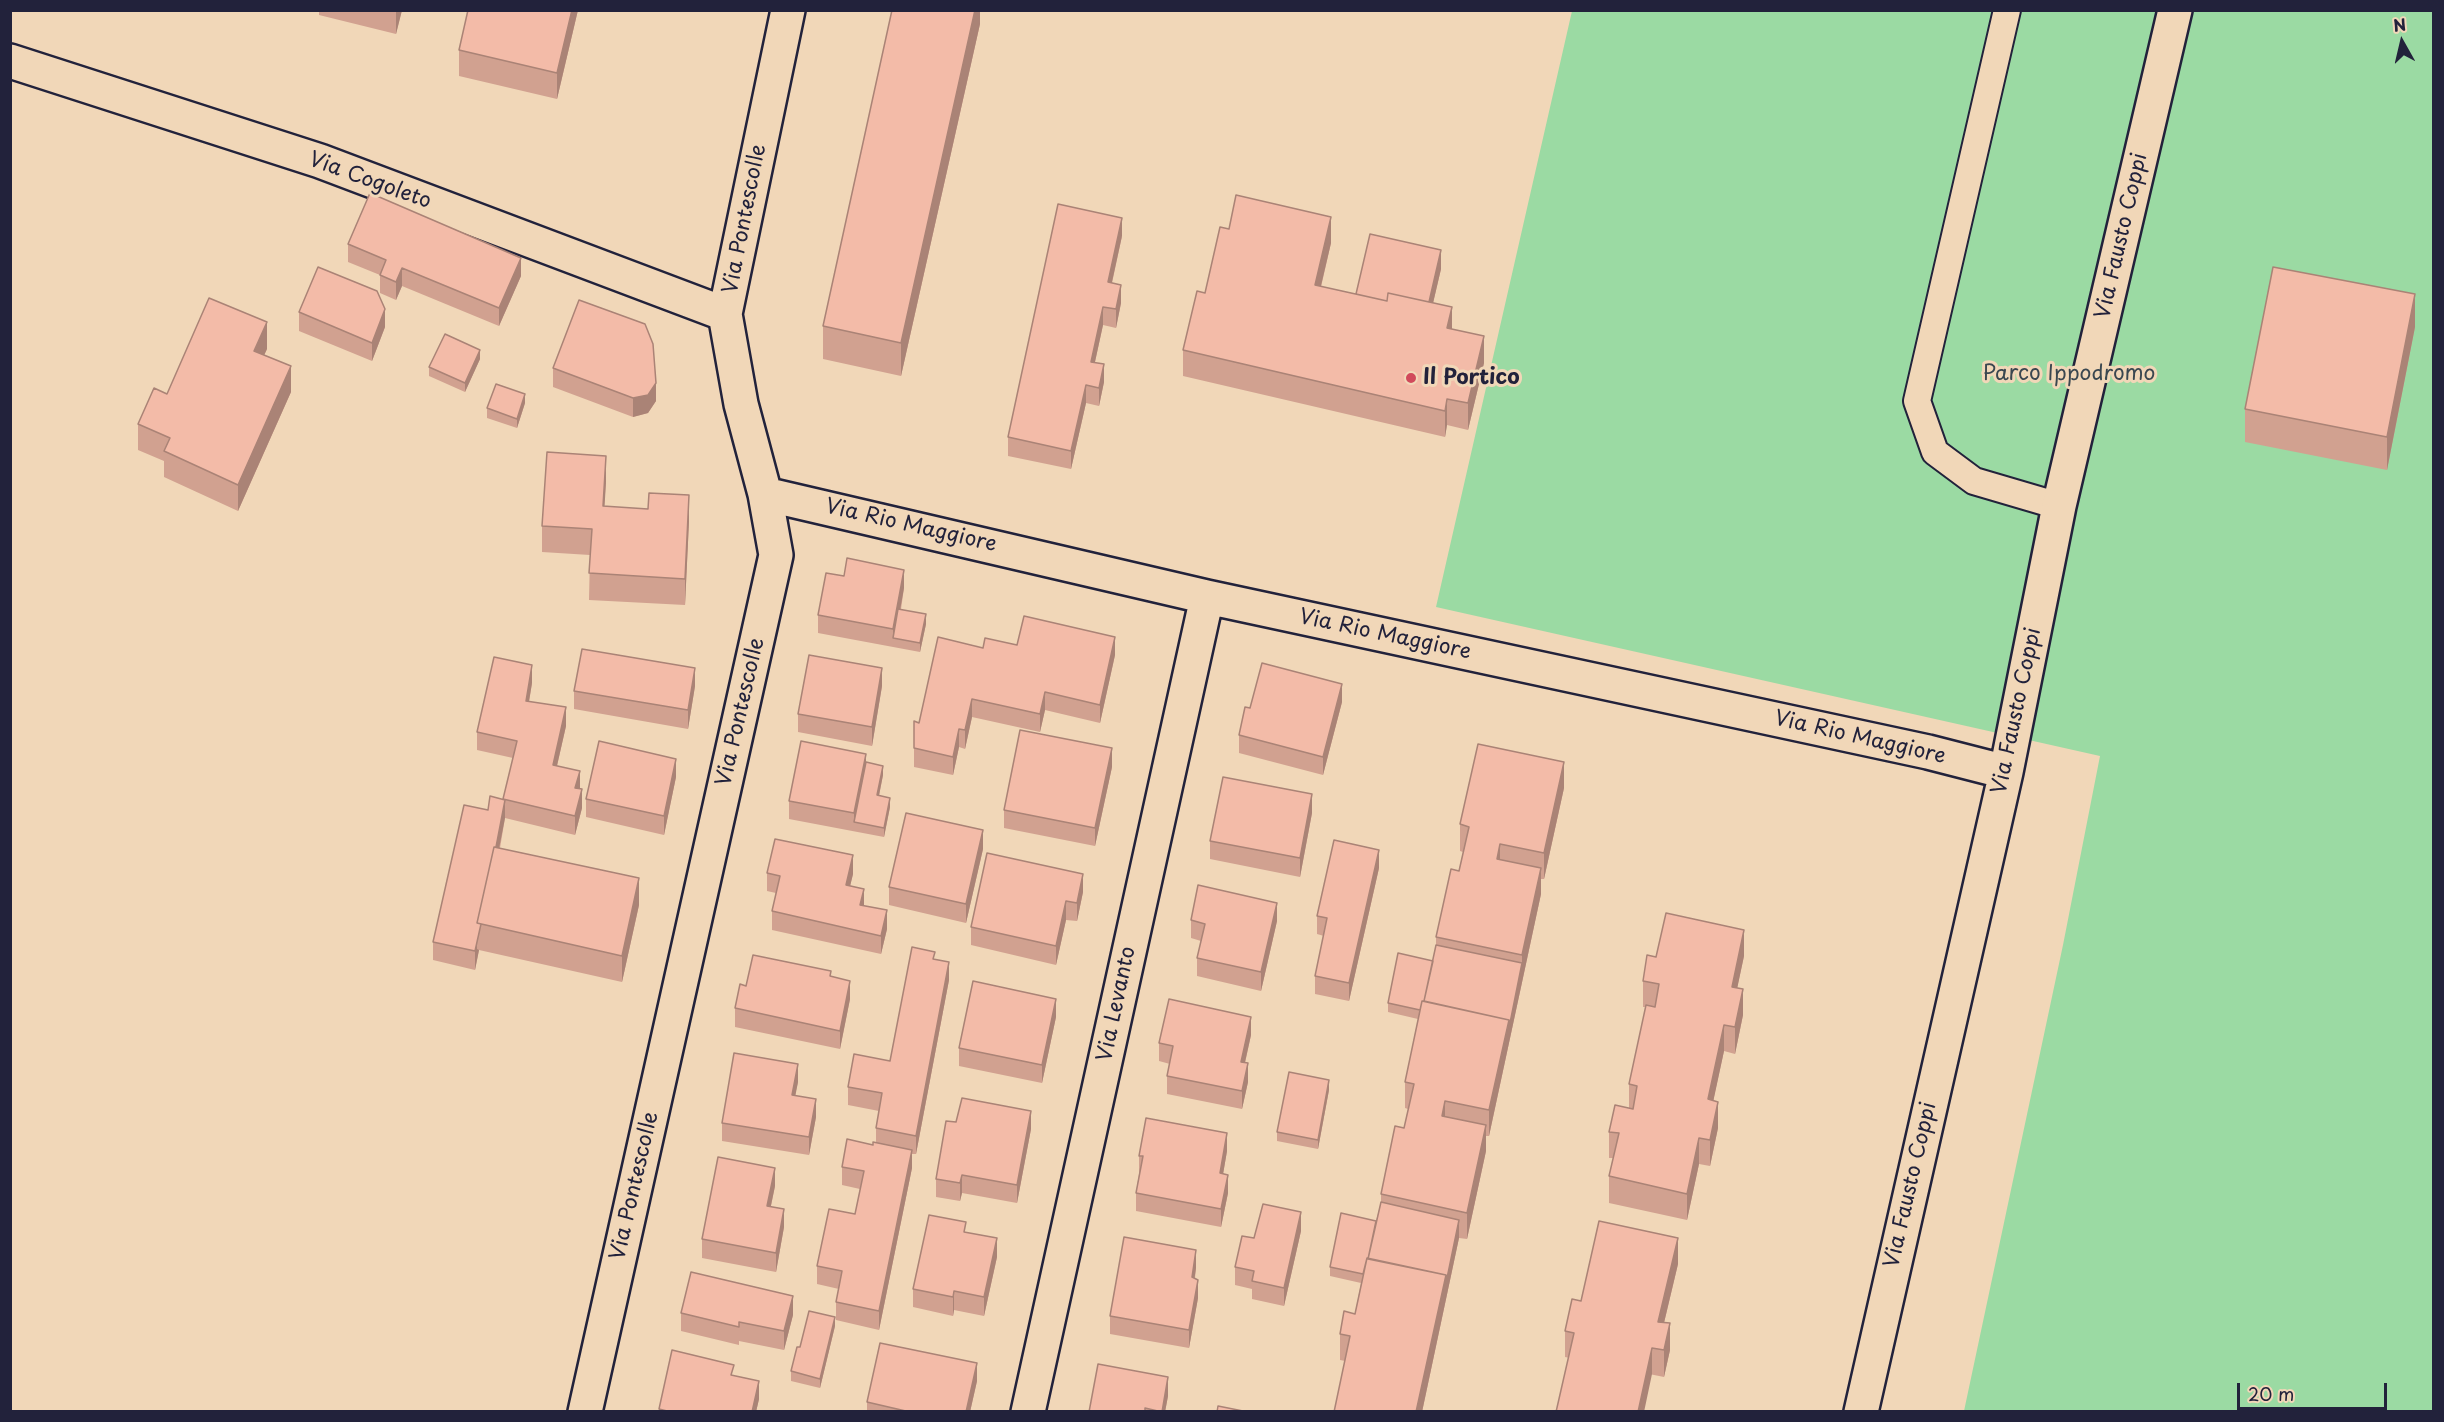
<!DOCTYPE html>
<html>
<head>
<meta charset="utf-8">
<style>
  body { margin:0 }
  #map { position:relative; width:2444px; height:1422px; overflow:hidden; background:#f1d7b8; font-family:"Playpen Sans",sans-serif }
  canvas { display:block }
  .frame { position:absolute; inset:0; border:12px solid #22223b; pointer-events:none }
  .north { position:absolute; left:2372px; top:12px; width:60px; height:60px; -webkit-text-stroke:4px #f1d7b8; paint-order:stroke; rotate:352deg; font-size:16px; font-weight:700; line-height:24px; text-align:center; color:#22223b }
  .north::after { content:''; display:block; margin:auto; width:21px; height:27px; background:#22223b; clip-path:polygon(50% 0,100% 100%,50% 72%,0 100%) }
  .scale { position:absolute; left:2237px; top:1383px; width:150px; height:27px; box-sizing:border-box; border:3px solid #22223b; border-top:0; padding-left:8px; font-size:18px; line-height:21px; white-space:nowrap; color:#22223b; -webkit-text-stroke:4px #f1d7b8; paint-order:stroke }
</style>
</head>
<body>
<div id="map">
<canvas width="2444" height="1422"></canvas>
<div class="frame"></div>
<div class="north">N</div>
<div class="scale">20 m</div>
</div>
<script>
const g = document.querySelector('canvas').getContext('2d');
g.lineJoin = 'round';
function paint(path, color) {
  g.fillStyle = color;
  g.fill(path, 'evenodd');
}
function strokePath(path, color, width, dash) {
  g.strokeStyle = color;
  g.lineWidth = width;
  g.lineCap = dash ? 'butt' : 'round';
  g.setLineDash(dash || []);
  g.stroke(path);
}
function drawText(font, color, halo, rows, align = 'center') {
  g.font = font + ' "Playpen Sans",sans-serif';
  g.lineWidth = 6;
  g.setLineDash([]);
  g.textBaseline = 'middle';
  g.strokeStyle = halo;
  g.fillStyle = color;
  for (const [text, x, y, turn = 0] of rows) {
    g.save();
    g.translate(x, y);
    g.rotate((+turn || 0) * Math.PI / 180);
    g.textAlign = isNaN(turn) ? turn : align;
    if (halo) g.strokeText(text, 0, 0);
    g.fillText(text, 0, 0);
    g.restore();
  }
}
const green = new Path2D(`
  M 1572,11 L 2433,11 L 2433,1411 L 1964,1411 L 2063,945 L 2100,756 L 1436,607 Z`);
const lane = new Path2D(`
  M 2007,10 L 1917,401 L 1935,452 L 1974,481 L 2059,506`);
const street = new Path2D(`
  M 10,61 L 320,161 L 725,314
  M 765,494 L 1207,597 L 1928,752 L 2006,772
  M 585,1412 L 776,555 L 765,494 L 741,404 L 725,314 L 788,10
  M 1028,1412 L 1207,597
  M 1861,1412 L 2006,772 L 2059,506 L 2175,10`);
const wall = new Path2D(`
  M 319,10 L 402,10 L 396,34 L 319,15 Z
  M 578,10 L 557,99 L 459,76 L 459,50 Z
  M 980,10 L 980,24 L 901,376 L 823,359 L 823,326 Z
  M 1229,229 L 1331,243 L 1321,287 L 1356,294 L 1441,269 L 1433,303 L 1452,329 L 1484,363 L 1468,430 L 1447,425 L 1445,437 L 1183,376 L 1183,350 Z
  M 1122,236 L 1112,283 L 1121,303 L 1116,328 L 1103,325 L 1095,362 L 1104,382 L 1099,406 L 1086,403 L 1071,469 L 1008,456 L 1008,437 Z
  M 348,244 L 521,276 L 499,326 L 402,286 L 396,300 L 380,293 L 380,275 L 348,262 Z
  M 299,312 L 385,327 L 372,361 L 299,331 Z
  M 2415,327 L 2387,470 L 2245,442 L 2245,409 Z
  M 267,349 L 264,355 L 291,392 L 238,511 L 164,477 L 164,461 L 138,450 L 138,424 L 167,394 Z
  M 480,359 L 465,392 L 429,376 L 429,367 Z
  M 553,368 L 656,401 L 648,413 L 633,417 L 553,387 Z
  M 525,403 L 517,428 L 487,418 L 487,408 Z
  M 606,482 L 604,506 L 689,521 L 685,605 L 589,600 L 590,555 L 542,552 L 542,526 Z
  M 904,588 L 901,609 L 926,624 L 920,652 L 818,633 L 818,615 Z
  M 1017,645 L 1115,655 L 1100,723 L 1045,710 L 1040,732 L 972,717 L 965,749 L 959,747 L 953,775 L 914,767 L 914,721 L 919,723 L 983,648 Z
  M 532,683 L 529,702 L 566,726 L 557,766 L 580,789 L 582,808 L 575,835 L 505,818 L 500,848 L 639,905 L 622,982 L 479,950 L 475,970 L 433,960 L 433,942 L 488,810 L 503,799 L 513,758 L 477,750 L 477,732 Z
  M 695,686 L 688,729 L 574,709 L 574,691 Z
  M 882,686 L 872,746 L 798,732 L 798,714 Z
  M 1342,702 L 1323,775 L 1239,753 L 1239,735 L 1250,708 Z
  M 866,763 L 883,775 L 879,796 L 890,807 L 884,837 L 789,819 L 789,801 Z
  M 1112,767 L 1095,846 L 1004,828 L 1004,810 Z
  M 676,777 L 664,835 L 586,817 L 586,799 Z
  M 1564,788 L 1544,879 L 1541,879 L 1541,894 L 1489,1136 L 1486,1136 L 1486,1151 L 1467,1239 L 1459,1238 L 1422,1412 L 1334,1412 L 1345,1361 L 1340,1360 L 1340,1334 L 1355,1314 L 1361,1283 L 1330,1276 L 1330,1267 L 1376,1221 L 1381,1202 L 1381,1194 L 1404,1128 L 1408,1109 L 1405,1108 L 1405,1082 L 1418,1019 L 1388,1012 L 1388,1003 L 1433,961 L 1436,945 L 1436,937 L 1459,871 L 1463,852 L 1460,851 L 1460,824 Z
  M 1312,813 L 1300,877 L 1210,859 L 1210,841 Z
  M 983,849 L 966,923 L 889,905 L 889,887 Z
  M 1379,868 L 1349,1001 L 1315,994 L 1315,976 L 1324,936 L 1317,934 L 1317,916 Z
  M 767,873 L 853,874 L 850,886 L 864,906 L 887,929 L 881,954 L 772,930 L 772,911 L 776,893 L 767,891 Z
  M 1083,892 L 1077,921 L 1066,920 L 1056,965 L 971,945 L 971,927 Z
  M 1191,920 L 1277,921 L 1261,991 L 1197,976 L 1197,958 L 1201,941 L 1191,938 Z
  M 1744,956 L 1737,988 L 1743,1015 L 1735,1054 L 1724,1051 L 1713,1101 L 1718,1128 L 1710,1166 L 1699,1164 L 1687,1220 L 1609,1203 L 1609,1176 L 1613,1158 L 1609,1158 L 1609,1132 L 1629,1108 L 1629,1084 L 1646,1007 L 1643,1007 L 1643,981 L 1656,957 Z
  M 935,959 L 949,980 L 916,1154 L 912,1154 L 912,1168 L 879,1330 L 836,1320 L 836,1302 L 839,1289 L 817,1284 L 817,1266 L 855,1214 L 860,1189 L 842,1185 L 842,1167 L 876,1143 L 876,1128 L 879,1111 L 848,1105 L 848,1087 L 890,1061 Z
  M 831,977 L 850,999 L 840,1049 L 735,1027 L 735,1008 L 746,986 Z
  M 1056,1017 L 1042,1083 L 959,1066 L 959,1048 Z
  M 1251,1035 L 1245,1063 L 1248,1082 L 1242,1109 L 1167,1094 L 1167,1076 L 1170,1064 L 1159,1061 L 1159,1043 Z
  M 798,1082 L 795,1095 L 816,1117 L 809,1155 L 722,1141 L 722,1123 Z
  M 1329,1090 L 1318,1149 L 1277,1141 L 1277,1132 Z
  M 1031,1129 L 1017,1203 L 962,1193 L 960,1201 L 936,1197 L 936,1179 Z
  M 1227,1151 L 1223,1174 L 1228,1193 L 1221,1227 L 1136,1211 L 1136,1193 L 1139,1174 L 1139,1156 Z
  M 775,1186 L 771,1206 L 784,1227 L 776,1272 L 702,1258 L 702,1239 Z
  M 1301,1231 L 1284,1306 L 1252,1299 L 1252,1289 L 1235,1285 L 1235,1267 L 1254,1238 Z
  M 966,1232 L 997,1257 L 984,1316 L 954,1310 L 953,1316 L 913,1307 L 913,1289 Z
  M 1678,1264 L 1664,1323 L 1670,1350 L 1664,1377 L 1565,1357 L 1565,1331 L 1581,1301 Z
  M 1196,1268 L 1195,1278 L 1198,1298 L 1189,1348 L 1110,1334 L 1110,1316 Z
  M 681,1313 L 793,1315 L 784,1350 L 739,1341 L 739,1345 L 681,1331 Z
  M 835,1326 L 820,1388 L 791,1381 L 791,1371 L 800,1347 Z
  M 977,1381 L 970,1412 L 867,1412 L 867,1402 Z
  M 1168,1396 L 1165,1412 L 1089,1412 Z
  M 759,1399 L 756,1412 L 659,1412 L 659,1409 Z`);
const shadedWall = new Path2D(`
  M 396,10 L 402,10 L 396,34 Z
  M 572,10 L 578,10 L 557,99 L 557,73 Z
  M 975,10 L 980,10 L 980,24 L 901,376 L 901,343 Z
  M 1331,217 L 1331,243 L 1315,311 L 1315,285 Z
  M 1122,218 L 1122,236 L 1108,300 L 1108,282 Z
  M 1441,250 L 1441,269 L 1427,329 L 1427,310 Z
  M 521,258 L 521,276 L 499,326 L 499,308 Z
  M 402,268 L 402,286 L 396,300 L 396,282 Z
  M 1121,285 L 1121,303 L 1116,328 L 1116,309 Z
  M 2415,294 L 2415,327 L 2387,470 L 2387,437 Z
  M 1103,307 L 1103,325 L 1091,380 L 1091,362 Z
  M 1452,307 L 1452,334 L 1447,328 Z
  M 385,309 L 385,327 L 372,361 L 372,343 Z
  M 267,322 L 267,349 L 254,377 L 254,351 Z
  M 1484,336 L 1484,363 L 1468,430 L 1468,403 Z
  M 480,350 L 480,359 L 465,392 L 465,383 Z
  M 1104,364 L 1104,382 L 1099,406 L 1099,388 Z
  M 291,366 L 291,392 L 238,511 L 238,485 Z
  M 656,383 L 656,401 L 648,413 L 633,417 L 633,398 Z
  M 1086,385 L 1086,403 L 1071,469 L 1071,451 Z
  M 525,394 L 525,403 L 517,428 L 517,419 Z
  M 1447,399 L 1447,425 L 1445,437 L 1445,411 Z
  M 606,456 L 606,482 L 603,532 L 603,506 Z
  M 689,495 L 689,521 L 685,605 L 685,579 Z
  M 904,570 L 904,588 L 895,638 L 893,638 L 893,629 Z
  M 926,614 L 926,624 L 920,652 L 920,643 Z
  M 1115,637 L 1115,655 L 1100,723 L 1100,705 Z
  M 532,665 L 532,683 L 526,719 L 526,701 Z
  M 695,668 L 695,686 L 688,729 L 688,710 Z
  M 882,668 L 882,686 L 872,746 L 872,727 Z
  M 1342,684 L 1342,702 L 1323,775 L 1323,757 Z
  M 1045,692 L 1045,710 L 1040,732 L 1040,714 Z
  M 972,699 L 972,717 L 965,749 L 965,730 Z
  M 566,707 L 566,726 L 553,783 L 553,765 Z
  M 959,729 L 959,747 L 953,775 L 953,757 Z
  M 1112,748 L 1112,767 L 1095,846 L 1095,828 Z
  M 866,754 L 866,772 L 854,822 L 854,832 L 854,813 Z
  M 676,759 L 676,777 L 664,835 L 664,816 Z
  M 1564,762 L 1564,788 L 1544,879 L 1544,853 Z
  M 883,766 L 883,775 L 877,805 L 877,795 Z
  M 580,771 L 580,789 L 575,788 Z
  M 582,789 L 582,808 L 575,835 L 575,816 Z
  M 1312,794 L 1312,813 L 1300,877 L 1300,858 Z
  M 890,798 L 890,807 L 884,837 L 884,828 Z
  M 505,800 L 505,818 L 484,925 L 481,924 Z
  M 983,830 L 983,849 L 966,923 L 966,904 Z
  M 1500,844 L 1500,870 L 1497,859 Z
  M 1379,850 L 1379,868 L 1349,1001 L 1349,983 Z
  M 853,855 L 853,874 L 846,903 L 846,885 Z
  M 1541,868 L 1541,894 L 1489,1136 L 1489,1110 L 1522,963 L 1522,955 Z
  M 1083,874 L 1083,892 L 1077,921 L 1077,903 Z
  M 639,878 L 639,905 L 622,982 L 622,956 Z
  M 864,889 L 864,908 L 860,905 Z
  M 1066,901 L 1066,920 L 1056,965 L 1056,946 Z
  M 1277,903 L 1277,921 L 1261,991 L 1261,972 Z
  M 887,910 L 887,929 L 881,954 L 881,936 Z
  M 1744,930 L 1744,956 L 1732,1013 L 1732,987 Z
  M 477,942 L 477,949 L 479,950 L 475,970 L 475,951 Z
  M 949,962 L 949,980 L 916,1154 L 916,1136 Z
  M 850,981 L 850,999 L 840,1049 L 840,1031 Z
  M 1743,989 L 1743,1015 L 1735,1054 L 1735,1027 Z
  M 1056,999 L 1056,1017 L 1042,1083 L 1042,1065 Z
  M 1251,1017 L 1251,1035 L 1241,1080 L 1241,1062 Z
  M 1724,1025 L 1724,1051 L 1708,1126 L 1708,1099 Z
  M 1248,1063 L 1248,1082 L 1242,1109 L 1242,1091 Z
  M 798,1064 L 798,1082 L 792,1113 L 792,1095 Z
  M 1329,1080 L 1329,1090 L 1318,1149 L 1318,1140 Z
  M 816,1099 L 816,1117 L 809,1155 L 809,1137 Z
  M 1445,1101 L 1445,1127 L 1442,1116 Z
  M 1718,1102 L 1718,1128 L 1710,1166 L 1710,1140 Z
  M 1031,1111 L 1031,1129 L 1017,1203 L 1017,1185 Z
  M 1486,1125 L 1486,1151 L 1467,1239 L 1467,1213 Z
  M 1227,1133 L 1227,1151 L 1220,1192 L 1220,1173 Z
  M 1699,1138 L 1699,1164 L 1687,1220 L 1687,1194 Z
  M 912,1150 L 912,1168 L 879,1330 L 879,1311 Z
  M 775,1168 L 775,1186 L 767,1224 L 767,1206 Z
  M 962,1175 L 962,1193 L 960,1201 L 960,1183 Z
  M 1228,1175 L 1228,1193 L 1221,1227 L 1221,1209 Z
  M 784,1209 L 784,1227 L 776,1272 L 776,1253 Z
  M 1301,1212 L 1301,1231 L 1284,1306 L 1284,1288 Z
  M 1459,1220 L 1459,1238 L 1422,1412 L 1416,1412 L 1446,1275 Z
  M 997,1238 L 997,1257 L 984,1316 L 984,1297 Z
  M 1678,1238 L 1678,1264 L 1658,1348 L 1658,1322 Z
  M 1196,1250 L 1196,1268 L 1192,1295 L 1192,1277 Z
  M 1198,1280 L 1198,1298 L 1189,1348 L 1189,1330 Z
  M 954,1291 L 954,1310 L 953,1316 L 953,1297 Z
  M 793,1296 L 793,1315 L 784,1350 L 784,1331 Z
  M 835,1317 L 835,1326 L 820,1388 L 820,1379 Z
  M 1670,1323 L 1670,1350 L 1664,1377 L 1664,1350 Z
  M 1652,1348 L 1652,1374 L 1644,1412 L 1638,1412 Z
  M 977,1363 L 977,1381 L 970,1412 L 966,1412 Z
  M 1168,1377 L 1168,1396 L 1165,1412 L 1162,1412 Z
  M 759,1381 L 759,1399 L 756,1412 L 752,1412 Z`);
const building = new Path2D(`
  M 468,10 L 572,10 L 557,73 L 459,50 Z
  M 892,10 L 975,10 L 901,343 L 823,326 Z
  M 370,193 L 521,258 L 499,308 L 402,268 L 396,282 L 380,275 L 386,260 L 348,244 Z
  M 1236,195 L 1331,217 L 1315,285 L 1387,301 L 1388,293 L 1452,307 L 1447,328 L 1484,336 L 1468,403 L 1447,399 L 1445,411 L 1183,350 L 1197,291 L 1205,293 L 1220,227 L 1229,229 Z
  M 1058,204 L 1122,218 L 1108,282 L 1121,285 L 1116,309 L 1103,307 L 1091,362 L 1104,364 L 1099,388 L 1086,385 L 1071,451 L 1008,437 Z
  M 1370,234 L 1441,250 L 1429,302 L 1388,293 L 1387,301 L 1356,294 Z
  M 318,267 L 377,291 L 385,309 L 372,343 L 299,312 Z
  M 2273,267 L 2415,294 L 2387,437 L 2245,409 Z
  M 209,298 L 267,322 L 254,351 L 291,366 L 238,485 L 164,451 L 170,438 L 138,424 L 154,388 L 167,394 Z
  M 579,300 L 645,324 L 653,344 L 656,383 L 648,395 L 633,398 L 553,368 Z
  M 445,334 L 480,350 L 465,383 L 429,367 Z
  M 496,384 L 525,394 L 517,419 L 487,408 Z
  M 547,452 L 606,456 L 603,506 L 648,509 L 649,493 L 689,495 L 685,579 L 589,573 L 592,529 L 542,526 Z
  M 847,558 L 904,570 L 893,629 L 818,615 L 826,573 L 844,576 Z
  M 898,609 L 926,614 L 920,643 L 893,638 Z
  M 1024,616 L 1115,637 L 1100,705 L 1045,692 L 1040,714 L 972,699 L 965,730 L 959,729 L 953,757 L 914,748 L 914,721 L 919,723 L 938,637 L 983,648 L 985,638 L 1017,645 Z
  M 582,649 L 695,668 L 688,710 L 574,691 Z
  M 809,655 L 882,668 L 872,727 L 798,714 Z
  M 494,657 L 532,665 L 526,701 L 566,707 L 553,765 L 580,771 L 575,788 L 582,789 L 575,816 L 503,799 L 517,741 L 477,732 Z
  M 1262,663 L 1342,684 L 1323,757 L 1239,735 L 1245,707 L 1250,708 Z
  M 1020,730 L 1112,748 L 1095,828 L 1004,810 Z
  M 599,741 L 676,759 L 664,816 L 586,799 Z
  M 801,741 L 866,754 L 854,813 L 789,801 Z
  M 1478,744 L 1564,762 L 1544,853 L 1500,844 L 1497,859 L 1541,868 L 1522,955 L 1436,937 L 1451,869 L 1459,871 L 1469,827 L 1460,824 Z
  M 866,762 L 883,766 L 877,795 L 890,798 L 884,828 L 854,822 Z
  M 1223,777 L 1312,794 L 1300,858 L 1210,841 Z
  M 490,796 L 505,800 L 496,847 L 494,847 L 477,923 L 481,924 L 475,951 L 433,942 L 464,805 L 488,810 Z
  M 906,813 L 983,830 L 966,904 L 889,887 Z
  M 775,839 L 853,855 L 846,885 L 864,889 L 860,905 L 887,910 L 881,936 L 772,911 L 780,876 L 767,873 Z
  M 1334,840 L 1379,850 L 1349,983 L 1315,976 L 1327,918 L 1317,916 Z
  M 494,847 L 639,878 L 622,956 L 477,923 Z
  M 987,853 L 1083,874 L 1077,903 L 1066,901 L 1056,946 L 971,927 Z
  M 1198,885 L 1277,903 L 1261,972 L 1197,958 L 1205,924 L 1191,920 Z
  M 1666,913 L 1744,930 L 1732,987 L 1743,989 L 1735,1027 L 1724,1025 L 1708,1099 L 1718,1102 L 1710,1140 L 1699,1138 L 1687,1194 L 1609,1176 L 1619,1133 L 1609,1132 L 1615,1105 L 1633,1109 L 1637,1086 L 1629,1084 L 1646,1005 L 1655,1007 L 1659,984 L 1643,981 L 1647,955 L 1656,957 Z
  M 1436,945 L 1522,963 L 1509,1028 L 1509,1020 L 1424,1001 Z
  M 912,947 L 935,952 L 933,959 L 949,962 L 916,1136 L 876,1128 L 882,1093 L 848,1087 L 854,1054 L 890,1061 Z
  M 1398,953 L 1433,961 L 1424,1001 L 1422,1001 L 1420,1010 L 1388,1003 Z
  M 753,955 L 831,971 L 830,976 L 850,981 L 840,1031 L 735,1008 L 740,984 L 746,986 Z
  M 973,981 L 1056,999 L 1042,1065 L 959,1048 Z
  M 1169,999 L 1251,1017 L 1241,1062 L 1248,1063 L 1242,1091 L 1167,1076 L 1173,1046 L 1159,1043 Z
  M 1422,1001 L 1509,1020 L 1489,1110 L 1445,1101 L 1442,1116 L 1486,1125 L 1467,1213 L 1381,1194 L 1395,1126 L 1404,1128 L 1414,1084 L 1405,1082 Z
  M 734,1053 L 798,1064 L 792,1095 L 816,1099 L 809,1137 L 722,1123 Z
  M 1289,1072 L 1329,1080 L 1318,1140 L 1277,1132 Z
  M 962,1098 L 1031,1111 L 1017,1185 L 962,1175 L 960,1183 L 936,1179 L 946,1121 L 956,1122 Z
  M 1146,1118 L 1227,1133 L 1220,1173 L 1228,1175 L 1221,1209 L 1136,1193 L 1143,1156 L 1139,1156 Z
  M 847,1139 L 873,1145 L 873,1142 L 912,1150 L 879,1311 L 836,1302 L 842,1271 L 817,1266 L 829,1209 L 855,1214 L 864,1171 L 842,1167 Z
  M 718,1157 L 775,1168 L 767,1206 L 784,1209 L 776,1253 L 702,1239 Z
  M 1381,1202 L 1459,1220 L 1446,1283 L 1446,1275 L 1368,1259 Z
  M 1263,1204 L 1301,1212 L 1284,1288 L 1252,1281 L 1254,1271 L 1235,1267 L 1242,1236 L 1254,1238 Z
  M 1341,1213 L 1376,1221 L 1368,1259 L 1367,1258 L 1363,1274 L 1330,1267 Z
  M 929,1215 L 966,1222 L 964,1232 L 997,1238 L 984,1297 L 954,1291 L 953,1297 L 913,1289 Z
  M 1599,1221 L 1678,1238 L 1658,1322 L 1670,1323 L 1664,1350 L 1652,1348 L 1638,1412 L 1556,1412 L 1574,1333 L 1565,1331 L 1572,1299 L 1581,1301 Z
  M 1124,1237 L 1196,1250 L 1192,1277 L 1198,1280 L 1189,1330 L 1110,1316 Z
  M 1367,1258 L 1446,1275 L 1416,1412 L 1334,1412 L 1350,1336 L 1340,1334 L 1344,1311 L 1355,1314 Z
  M 691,1272 L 793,1296 L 784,1331 L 739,1322 L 739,1327 L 681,1313 Z
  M 809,1311 L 835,1317 L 820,1379 L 791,1371 L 797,1347 L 800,1347 Z
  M 880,1343 L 977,1363 L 966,1412 L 910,1412 L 867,1402 Z
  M 672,1350 L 734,1365 L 731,1375 L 759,1381 L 752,1412 L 671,1412 L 659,1409 Z
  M 1098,1364 L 1168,1377 L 1162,1412 L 1145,1408 L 1145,1412 L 1089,1412 Z
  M 1218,1406 L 1248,1412 L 1217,1412 Z`);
const markers = [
  [1411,378,6,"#d1495b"]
];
const streetNames = [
  ["Via Cogoleto",370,181,20],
  ["Via Pontescolle",745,219,-79],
  ["Via Fausto Coppi",2122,236,-77],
  ["Via Rio Maggiore",911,526,13],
  ["Via Rio Maggiore",1385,635,12],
  ["Via Fausto Coppi",2017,711,-78],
  ["Via Pontescolle",741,712,-77],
  ["Via Rio Maggiore",1860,738,13],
  ["Via Levanto",1117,1004,-78],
  ["Via Fausto Coppi",1911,1185,-77],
  ["Via Pontescolle",635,1186,-77]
];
const parkNames = [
  ["Parco Ippodromo",2069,374]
];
const poiNames = [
  ["Il Portico",1423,378]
];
paint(green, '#9bdaa3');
strokePath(lane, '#22223b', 30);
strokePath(street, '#22223b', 38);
strokePath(lane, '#f1d7b8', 26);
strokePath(street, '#f1d7b8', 33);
paint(wall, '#d1a190');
paint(shadedWall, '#aa8376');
paint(building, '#f3bba8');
strokePath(building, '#aa8376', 1.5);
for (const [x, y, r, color] of markers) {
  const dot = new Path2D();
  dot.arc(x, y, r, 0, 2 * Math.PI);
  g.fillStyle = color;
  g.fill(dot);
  strokePath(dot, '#f1d7b8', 2);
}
drawText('21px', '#22223b', '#f1d7b8', streetNames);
drawText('21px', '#3a4750', '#f1d7b8', parkNames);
drawText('bold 21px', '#22223b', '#f1d7b8', poiNames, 'left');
</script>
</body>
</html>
